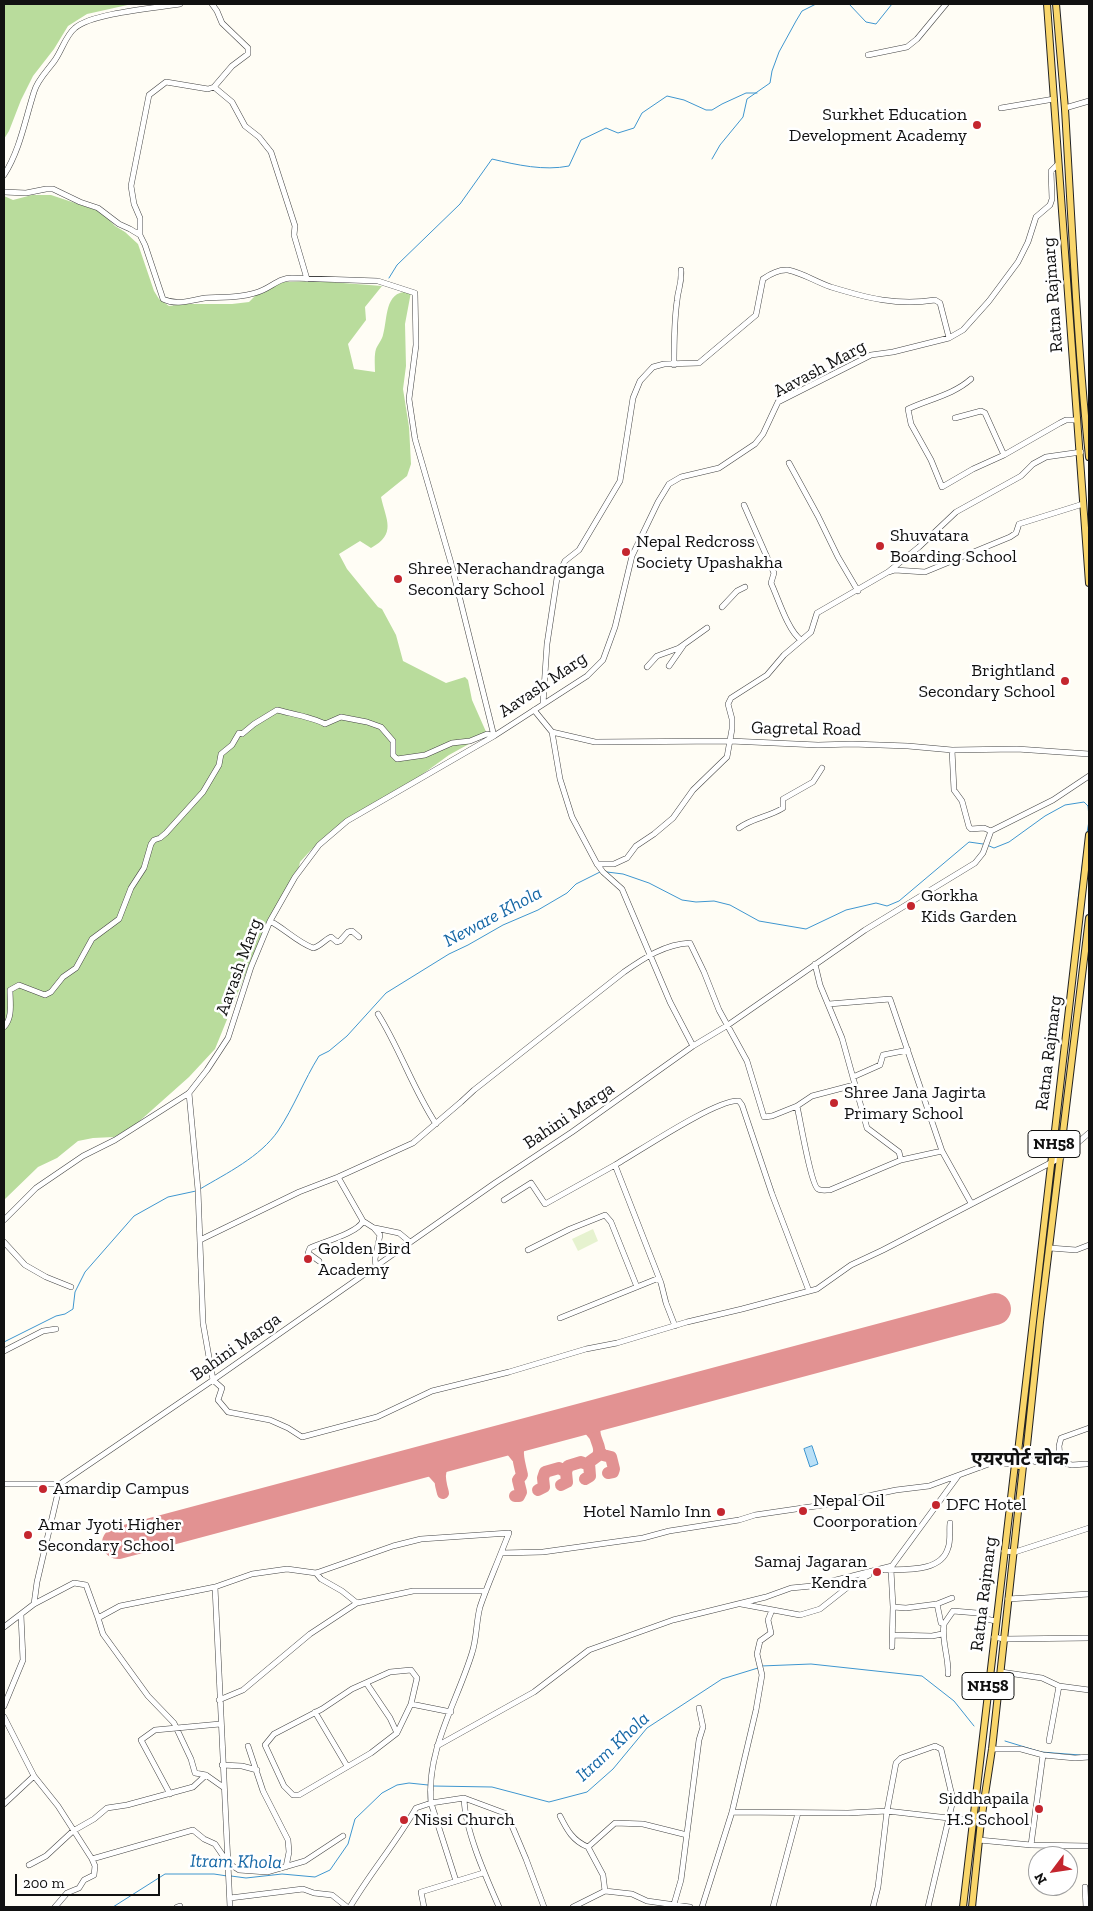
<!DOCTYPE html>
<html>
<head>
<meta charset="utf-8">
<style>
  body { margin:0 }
  #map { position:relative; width:1093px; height:1911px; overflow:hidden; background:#fffdf5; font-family:"Zilla Slab",serif }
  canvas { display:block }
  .frame { position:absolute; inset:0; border:5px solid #111; pointer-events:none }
  .north { position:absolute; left:1028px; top:1846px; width:50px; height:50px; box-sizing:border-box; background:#fff; border:1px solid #a0a0a0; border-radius:50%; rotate:239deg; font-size:14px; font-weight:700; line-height:20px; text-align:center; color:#111 }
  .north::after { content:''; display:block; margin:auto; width:18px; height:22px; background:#c4262e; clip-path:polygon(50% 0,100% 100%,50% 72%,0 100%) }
  .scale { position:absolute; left:15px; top:1874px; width:145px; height:22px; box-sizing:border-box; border:2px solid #111; border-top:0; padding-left:6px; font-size:15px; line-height:18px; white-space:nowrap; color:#111; -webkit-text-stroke:4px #fff; paint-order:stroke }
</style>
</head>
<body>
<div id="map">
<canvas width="1093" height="1911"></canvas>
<div class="frame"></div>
<div class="north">N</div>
<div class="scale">200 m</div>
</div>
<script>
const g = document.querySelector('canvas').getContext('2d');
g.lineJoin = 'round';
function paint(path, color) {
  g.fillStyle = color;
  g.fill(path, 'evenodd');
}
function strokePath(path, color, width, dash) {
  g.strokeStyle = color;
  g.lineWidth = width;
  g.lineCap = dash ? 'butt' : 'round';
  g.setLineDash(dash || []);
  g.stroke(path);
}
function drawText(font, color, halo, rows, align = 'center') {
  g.font = font + ' "Zilla Slab","Noto Sans Devanagari",serif';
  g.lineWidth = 5;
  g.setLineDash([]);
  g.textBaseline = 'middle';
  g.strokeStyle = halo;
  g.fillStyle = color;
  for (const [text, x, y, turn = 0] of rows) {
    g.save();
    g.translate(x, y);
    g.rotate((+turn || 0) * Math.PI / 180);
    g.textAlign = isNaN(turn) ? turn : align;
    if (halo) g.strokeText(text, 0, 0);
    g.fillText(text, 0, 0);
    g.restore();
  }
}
const forest = new Path2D(`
  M 4,4 L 132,4 L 87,14 L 68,26 L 54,49 L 33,76 L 21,100 L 9,131 L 4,139 Z
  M 32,195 L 51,195 L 102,212 L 115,226 L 125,232 L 138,244 L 154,291 L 159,299 L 169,306 L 185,304 L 232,304 L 249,302 L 256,295 L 263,293 L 273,285 L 284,282 L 317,281 L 382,286 L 365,307 L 366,320 L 348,344 L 354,369 L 375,372 C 375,365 374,355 376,349 C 378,344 382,340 383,335 C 388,318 384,289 411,292 L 405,324 L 406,366 L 403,389 L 409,427 L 411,464 L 407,476 L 381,497 C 386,520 397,534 371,548 L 360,541 L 339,554 L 347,569 L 378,607 L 382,609 L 396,635 L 403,661 L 446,683 L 465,677 L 468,680 L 472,700 L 487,734 L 449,755 L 420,776 L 345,821 L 311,850 L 300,862 L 296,881 L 282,897 L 267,921 L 215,1049 L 189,1077 L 134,1126 L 114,1137 L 93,1138 L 78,1141 L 57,1158 L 38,1167 L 4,1200 L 4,196 L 13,200 Z`);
const pitch = new Path2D(`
  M 593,1229 L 598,1241 L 578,1251 L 572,1239 Z`);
const water = new Path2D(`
  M 812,1446 L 818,1464 L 810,1467 L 804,1449 Z`);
const stream = new Path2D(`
  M 849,4 L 866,22 L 876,24 L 892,4
  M 712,159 L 720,145 L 743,117 L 747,99 L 770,83 L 772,71 L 779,52 L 796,21 L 802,11 L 816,4
  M 389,278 L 397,265 L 460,204 L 492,159 C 517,165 544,171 569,166 L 581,140 L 606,128 L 618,133 L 634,128 L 642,113 L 667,96 L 684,100 L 706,110 L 712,110 L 722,104 L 746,93 L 757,93
  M 1087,833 L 1089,821
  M 987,845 L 994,848 L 1009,842 L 1045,816 L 1065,805 L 1084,802 L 1088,806 L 1089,817
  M 607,872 L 623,874 L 649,883 L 682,900 L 696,902 L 714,901 L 730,905 L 759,921 L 806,929 L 846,910 L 876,903 L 887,906 L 899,901 L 969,842 L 983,844
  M 1078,900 L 1084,852
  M 200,1189 C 227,1173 260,1157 278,1131 C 294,1107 304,1080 319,1056 L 329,1051 L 347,1036 L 386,993 L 449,954 L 468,945 L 503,925 L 538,910 L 567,893 L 576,884 L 600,872
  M 4,1342 L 56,1316 L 65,1314 L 73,1309 L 75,1292 L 85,1272 L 134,1216 L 168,1197 L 196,1191
  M 761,1666 L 811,1664 L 922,1676 L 954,1701 L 974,1726
  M 1005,1741 L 1041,1752 L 1080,1755
  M 432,1786 L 492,1787 L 549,1802 L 587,1792 L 613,1769 L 647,1728 L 722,1679 L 758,1668
  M 231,1876 L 246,1878 L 282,1874 L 315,1877 L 330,1870 L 348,1844 L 355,1819 L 382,1793 L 397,1785 L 409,1783 L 428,1785
  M 113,1907 L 165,1874 L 214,1874 L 227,1876`);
const taxiway = new Path2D(`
  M 573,1422 L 585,1424 L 595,1436
  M 492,1443 L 509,1447 L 517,1457
  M 599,1451 L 603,1455 L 611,1457 L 614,1469 L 613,1472 L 608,1473
  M 417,1463 L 430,1469 L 439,1479
  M 585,1479 L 590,1476 L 589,1463 C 591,1459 596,1459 598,1455 C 605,1443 580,1432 608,1412
  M 561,1485 L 567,1482 L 566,1472 L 568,1466 L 581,1462 L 589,1465
  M 538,1490 L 544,1487 L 543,1478 L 545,1472 L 559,1468 L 566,1472
  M 443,1493 C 437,1472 439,1468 454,1453
  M 515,1496 L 519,1496 L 521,1492 L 518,1480 L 522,1475 C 518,1457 512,1445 531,1433`);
const runway = new Path2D(`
  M 118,1543 L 995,1309`);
const minor = new Path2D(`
  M 868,55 L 907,47 L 917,39 L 946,4
  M 214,87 L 232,102 L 245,126 L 259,137 L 271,152 L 295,226 L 294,235 L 307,279
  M 1001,108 L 1054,99
  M 1065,108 L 1089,101
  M 4,175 C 20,150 25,120 34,92 C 37,80 48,70 55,60 C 62,50 66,35 75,28 C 92,13 156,8 180,4
  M 4,192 L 26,193 L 46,189 L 53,189 L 80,202 L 98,208 L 119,224 L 130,229 L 140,235 L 145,245 L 163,299 C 177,306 191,300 205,298 C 224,297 246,298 263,290 C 274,285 280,278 292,278 L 378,281 L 415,293 L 416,345 L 409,399 L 415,439 L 451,563 L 494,736 L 487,734 L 470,741 L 452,743 L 425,755 L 397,759 L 393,755 L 393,741 L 381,727 L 367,722 L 341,717 L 325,724 C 312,717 292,714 277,710 L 254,724 L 242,734 L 239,733 L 232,745 L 221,754 L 219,765 L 203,792 L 166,833 L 160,838 L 154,840 L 151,844 L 144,868 L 131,888 L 119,919 L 92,939 L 76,968 L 63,977 L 51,992 L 45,995 L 19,985 L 10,990 C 10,1002 13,1018 4,1027
  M 140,235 L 140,218 L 134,204 L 131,186 L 149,95 L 166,82 L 208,89 L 214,87 L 232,66 L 248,54 L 248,48 L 222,23 L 217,11 L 212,4
  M 674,365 C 674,343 674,322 677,301 C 678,288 682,285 681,270
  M 971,379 C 953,395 929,399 908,409 L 911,424 L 931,460 L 942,487 L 973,469 L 1004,455 L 1060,423 L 1066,420 L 1077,420
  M 955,418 L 981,411 L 985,413 L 1004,455
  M 789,463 L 818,516 L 838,557 L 858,591
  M 744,505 L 774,573 L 771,583 C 778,598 788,631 801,640
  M 889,572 L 895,570 L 925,572 L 1010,537 L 1016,533 L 1019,524 L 1083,504
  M 722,607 L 737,591 L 745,587
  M 669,666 L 683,646
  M 647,667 L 657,656 L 679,648 L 707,628
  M 543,704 L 547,644 L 557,578 L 565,561 L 579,550 L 620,481 L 633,398 L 640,381 L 653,367 L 664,364 L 699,363 L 756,315 L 763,279 C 770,274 778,269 788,270 C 803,273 816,282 831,287 C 867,298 897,306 935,300 L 940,303 L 949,338
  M 534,710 L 552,732 L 595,742 L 730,741 L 818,745 L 852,744 L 908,746 L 952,750 L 1017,749 L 1089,754
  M 552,732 L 560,779 L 572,817 L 597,864 L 603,872 L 622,889 L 670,1002 L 693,1046
  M 952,750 L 954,790 L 962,801 L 969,827 L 971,829 L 984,828 L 991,831
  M 739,828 C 752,818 769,817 783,808 L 783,799 L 813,782 L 822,768
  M 597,864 L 614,864 L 627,858 L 636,846 L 654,834 L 673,818 L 693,790 L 727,757 L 732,729 L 732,719 L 728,704 L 731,698 L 767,675 L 784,655 L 811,632 L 817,613 L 888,572 L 919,547 L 956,512 L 1021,476 L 1033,464 L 1046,457 L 1081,452
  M 270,921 C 285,929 297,942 313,948 C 321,946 324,940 331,937 L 337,942 L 340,941 L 348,932 L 352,931 L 359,937
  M 815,964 L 820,985 L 842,1038 L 867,1128 L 899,1152 L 901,1160
  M 829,1004 L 890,999 L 942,1151 L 971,1203
  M 378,1014 C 400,1049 413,1089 436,1124
  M 853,1077 L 880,1065 L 883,1055 L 908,1050
  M 189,1093 L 198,1190 L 203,1323 L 213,1380 L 222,1388 L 218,1400 L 228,1412 L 270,1420 L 288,1428 L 302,1437 L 377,1417 L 432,1391 L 509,1372 L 586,1349 L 617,1343 L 687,1322 L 742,1309 L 817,1289 L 851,1265 L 883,1250 L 1060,1158 L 1089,1133
  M 797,1106 L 812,1096 L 854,1085
  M 615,1165 C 638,1152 718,1098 739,1101 L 742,1105 L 772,1194 L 809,1291
  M 504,1200 L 531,1183 L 545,1204 L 615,1165 L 661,1283 L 666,1303 L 675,1326
  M 4,1220 L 36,1188 L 83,1156 L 115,1140 L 189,1093 L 207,1070 L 228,1038 L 251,967 L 270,921 L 295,877 L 319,845 L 347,821 L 494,736 L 587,676 L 603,660 L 615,627 L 632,556 L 658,502 L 669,484 L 681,477 L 719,468 L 755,444 L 763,434 L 778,402 L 871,355 L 893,352 L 949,338 L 963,330 L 989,301 L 1018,262 L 1028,242 L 1036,217 L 1050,205 L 1052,199 L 1051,171 L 1058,164
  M 363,1221 L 374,1228 L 380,1235 L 375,1259 L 376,1267
  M 375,1228 L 399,1233 L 410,1242
  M 200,1240 L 299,1192 L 338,1177 L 413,1143 L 461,1102 L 474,1090 L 624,972 C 644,958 665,944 690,943 L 704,972 L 719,1010 L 747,1061 L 764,1117 L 772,1116 L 797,1106 C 800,1119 811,1185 818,1189 C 821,1191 826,1190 830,1190 L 901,1160 L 942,1151
  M 4,1242 L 25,1265 L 46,1277 L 71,1287
  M 1050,1248 L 1076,1250 L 1089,1245
  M 528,1250 L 570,1229 L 605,1215 L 611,1222 L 637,1287
  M 319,1261 L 308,1253 L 310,1248 C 323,1242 358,1233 363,1221 L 338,1177
  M 560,1318 L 659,1278
  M 4,1351 L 43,1331 L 56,1329
  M 1060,1457 L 1064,1463 L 1072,1465 L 1086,1464
  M 1027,1459 L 1036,1462 L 1060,1457 L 1059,1446 L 1061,1438 L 1089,1428
  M 997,1461 L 1007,1464 L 1015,1464
  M 4,1484 L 60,1484
  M 60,1484 L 213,1380 L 495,1183 L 572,1132 L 693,1046 L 728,1025 L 865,930 L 975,863 L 983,853 L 991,831 L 1053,800 L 1089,776
  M 1004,1551 L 1015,1552 L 1089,1528
  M 884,1570 C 904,1569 941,1573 948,1548 C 951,1541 949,1531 950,1523
  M 891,1570 L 893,1607
  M 316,1573 L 321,1579 L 342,1591 L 357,1603
  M 215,1587 L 230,1907
  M 1008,1599 L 1089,1594
  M 34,1604 L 37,1582 L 60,1484
  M 741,1604 L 800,1615 L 820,1609 L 853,1583 L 869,1575
  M 937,1604 L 952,1598
  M 98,1618 L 103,1634 L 148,1696 L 174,1723 L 191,1759 L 195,1773 L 206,1775
  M 944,1624 C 941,1640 949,1657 948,1674
  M 4,1627 L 34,1604 L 74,1583 L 86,1585 L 98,1618 L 120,1606 L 215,1587 L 252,1574 L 287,1569 L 316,1573 L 393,1546 L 421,1539 L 509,1533 L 501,1553
  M 893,1635 L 932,1636 L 942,1634
  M 994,1637 L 1004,1639 L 1089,1638
  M 892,1647 L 893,1607 L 906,1608 L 937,1604 L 941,1623 L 944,1624 L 953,1611 L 977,1613 L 986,1619 L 996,1621
  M 1001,1672 L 1042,1678 L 1059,1686 L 1089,1690
  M 367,1684 L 390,1718 L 397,1733
  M 219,1700 L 243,1690 L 310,1634 L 357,1603 L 413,1591 L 486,1591
  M 411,1704 L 417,1678 L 411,1670 L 390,1672 L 352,1689 L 322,1709 L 274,1734 L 265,1745 L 284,1786 L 293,1795 L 299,1795 L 371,1753 L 397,1733 L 411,1704 L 451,1712
  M 4,1706 L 23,1660 L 21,1615
  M 315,1712 L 347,1766
  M 4,1717 L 34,1776 L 58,1806 L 92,1859 L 193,1830 L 204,1839 L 215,1844 L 228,1863 L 239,1870 L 267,1872 L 305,1861 L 343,1836
  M 1049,1741 L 1059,1686
  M 248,1746 L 263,1791 L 288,1840 L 289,1852 L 286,1867
  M 437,1746 L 534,1692 L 589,1650 L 673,1620 L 766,1597 L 791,1588 L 812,1586 L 892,1566 L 958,1476
  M 992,1749 L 1021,1749 L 1043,1755 L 1075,1758 L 1089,1757
  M 222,1765 L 242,1766 L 257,1770
  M 170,1794 L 141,1740 L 155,1730 L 220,1724
  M 464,1798 C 465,1831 486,1877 499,1907
  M 4,1804 L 34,1776
  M 732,1812 L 848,1813 L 887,1811 L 975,1821
  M 560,1816 C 567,1830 573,1841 588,1847 L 603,1875 L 605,1891
  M 979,1840 L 1031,1845 L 1089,1846
  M 1031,1845 L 1043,1755
  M 588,1847 L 615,1823 L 643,1824 L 687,1835
  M 29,1865 L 46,1856 L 73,1831 L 94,1819 L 107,1808 L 127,1805 L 193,1787 L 206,1775 L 223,1787
  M 456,1881 L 431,1803 L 464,1798 L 507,1814 L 526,1859 L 544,1907
  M 1085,1887 L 1086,1907
  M 230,1898 L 303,1889 L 314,1893 L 332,1895 L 347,1907
  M 674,1904 L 681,1880 L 699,1740 L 703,1727 L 699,1708
  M 55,1907 L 67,1893 L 79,1888 L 84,1880 L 94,1875 L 95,1866 L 92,1859
  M 177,1907 L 180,1906 L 180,1907
  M 350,1907 C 370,1873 396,1843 416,1808 L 431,1803 C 426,1750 457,1702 472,1653 C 477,1638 476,1622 480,1607 C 486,1589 494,1571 501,1553 L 543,1552 L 643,1538 L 669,1531 L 739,1520 L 755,1515 L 830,1504 L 896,1490 L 929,1486 L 997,1461 L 1005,1456 L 1015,1454
  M 424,1907 L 421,1892 L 483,1873
  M 573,1907 L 605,1891 L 632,1894 L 647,1901 L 690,1907
  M 702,1907 L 732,1812 L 756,1710 L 762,1675 L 757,1654 L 760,1641 L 771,1633 L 768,1620 L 772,1610
  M 773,1907 L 798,1813
  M 873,1907 L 878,1887 L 887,1811 L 896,1763 L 901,1758 L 935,1746 L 941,1749 L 953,1800 L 928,1907`);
const major = new Path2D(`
  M 1047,4 L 1089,583
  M 1056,4 C 1059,39 1062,74 1065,109 C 1072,225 1077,342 1089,457
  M 1018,1452 L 1089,835
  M 1015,1464 L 1019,1466 L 1023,1466 L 1027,1459 L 1026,1455 L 1040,1322 L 1089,918
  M 963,1907 L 1015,1464 L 1013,1460 L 1015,1454 L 1021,1452
  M 972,1907 L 981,1821 L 992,1749 L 1023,1466`);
const markers = [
  [977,125,5,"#c4262e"],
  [880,546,5,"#c4262e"],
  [626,552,5,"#c4262e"],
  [398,579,5,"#c4262e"],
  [1065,681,5,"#c4262e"],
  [911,906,5,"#c4262e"],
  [834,1103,5,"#c4262e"],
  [308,1259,5,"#c4262e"],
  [43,1489,5,"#c4262e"],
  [936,1505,5,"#c4262e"],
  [803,1511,5,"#c4262e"],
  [721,1512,5,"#c4262e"],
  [28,1535,5,"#c4262e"],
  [877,1572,5,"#c4262e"],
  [1039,1809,5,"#c4262e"],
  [404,1820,5,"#c4262e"]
];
const shields = [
  [1054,1144,52],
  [988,1686,52]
];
const shieldNames = [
  ["NH58",1054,1144],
  ["NH58",988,1686]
];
const poiNames = [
  ["Surkhet Education",967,115,"right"],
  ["Development Academy",967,136,"right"],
  ["Shuvatara",890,536],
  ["Boarding School",890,557],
  ["Nepal Redcross",636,542],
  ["Society Upashakha",636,563],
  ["Shree Nerachandraganga",408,569],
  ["Secondary School",408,590],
  ["Brightland",1055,671,"right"],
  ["Secondary School",1055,692,"right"],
  ["Gorkha",921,896],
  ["Kids Garden",921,917],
  ["Shree Jana Jagirta",844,1093],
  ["Primary School",844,1114],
  ["Golden Bird",318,1249],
  ["Academy",318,1270],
  ["Amardip Campus",53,1489],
  ["Nepal Oil",813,1501],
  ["Coorporation",813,1522],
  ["DFC Hotel",946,1505],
  ["Hotel Namlo Inn",711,1512,"right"],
  ["Amar Jyoti Higher",38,1525],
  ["Secondary School",38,1546],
  ["Samaj Jagaran",867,1562,"right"],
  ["Kendra",867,1583,"right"],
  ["Siddhapaila",1029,1799,"right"],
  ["H.S School",1029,1820,"right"],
  ["Nissi Church",414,1820]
];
const streetNames = [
  ["Ratna Rajmarg",1053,295,-94],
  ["Aavash Marg",820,369,-28],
  ["Aavash Marg",543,685,-34],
  ["Gagretal Road",806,729,1],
  ["Aavash Marg",239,967,-70],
  ["Ratna Rajmarg",1049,1053,-83],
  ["Bahini Marga",569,1116,-34],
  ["Bahini Marga",236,1347,-35],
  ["Ratna Rajmarg",984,1594,-83]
];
const waterNames = [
  ["Neware Khola",493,917,-28],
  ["Itram Khola",613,1747,-43],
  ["Itram Khola",236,1862,1]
];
const neighbourhoodNames = [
  ["एयरपोर्ट चोक",1020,1460]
];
paint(forest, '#b9dc9c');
paint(pitch, '#e6f2cf');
paint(water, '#b9e0f7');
strokePath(water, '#3f96cf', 1);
strokePath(stream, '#3f96cf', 1);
strokePath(taxiway, '#e29292', 12);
strokePath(runway, '#e29292', 32);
strokePath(minor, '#444', 6);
strokePath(major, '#222', 8);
strokePath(minor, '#fff', 5);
strokePath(major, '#f9d66b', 6);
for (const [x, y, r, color] of markers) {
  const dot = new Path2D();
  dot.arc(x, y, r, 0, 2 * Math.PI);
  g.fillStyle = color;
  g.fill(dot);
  strokePath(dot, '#fff', 2);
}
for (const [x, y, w] of shields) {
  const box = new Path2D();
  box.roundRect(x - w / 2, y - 13.5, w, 27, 4);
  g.fillStyle = '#fff';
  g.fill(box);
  strokePath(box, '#111', 1);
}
drawText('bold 16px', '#111', null, shieldNames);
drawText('18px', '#111', '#fff', poiNames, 'left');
drawText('18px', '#111', '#fff', streetNames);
drawText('italic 19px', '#1768a6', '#fff', waterNames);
drawText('bold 19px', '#111', '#fff', neighbourhoodNames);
</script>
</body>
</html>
